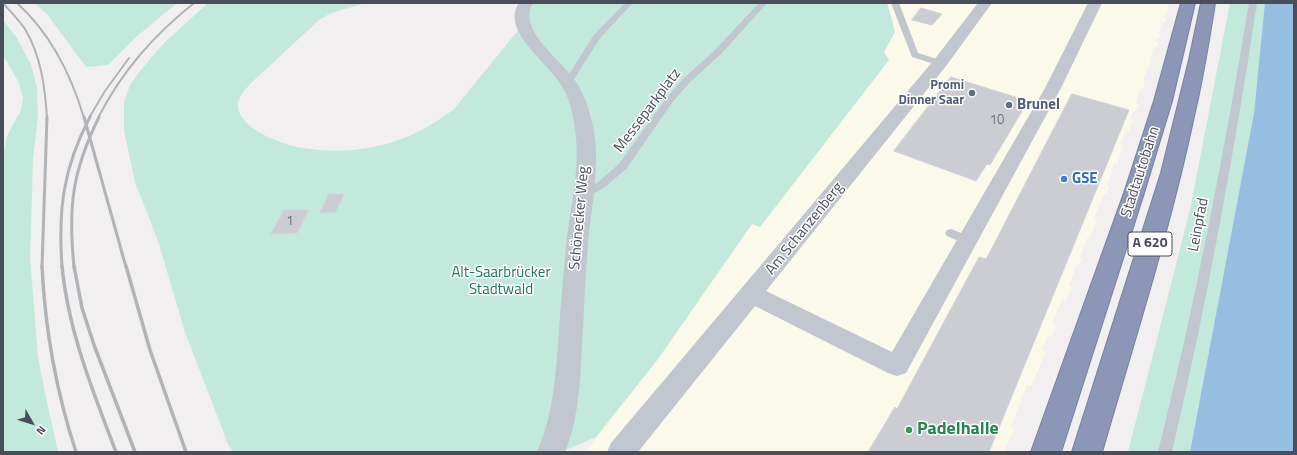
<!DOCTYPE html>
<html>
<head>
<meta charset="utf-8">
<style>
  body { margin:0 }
  #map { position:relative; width:1297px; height:455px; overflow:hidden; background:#f1efef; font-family:"Titillium Web",sans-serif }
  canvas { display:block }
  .frame { position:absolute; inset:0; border:4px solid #494e5a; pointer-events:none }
  .north { position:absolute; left:12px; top:403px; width:40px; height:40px; -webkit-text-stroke:3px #fff; paint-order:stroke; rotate:129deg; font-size:11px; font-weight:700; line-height:16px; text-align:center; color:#494e5a }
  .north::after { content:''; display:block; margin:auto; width:14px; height:18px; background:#494e5a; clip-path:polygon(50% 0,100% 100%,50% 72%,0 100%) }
</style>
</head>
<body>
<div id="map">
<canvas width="1297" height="455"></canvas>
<div class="frame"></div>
<div class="north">N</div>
</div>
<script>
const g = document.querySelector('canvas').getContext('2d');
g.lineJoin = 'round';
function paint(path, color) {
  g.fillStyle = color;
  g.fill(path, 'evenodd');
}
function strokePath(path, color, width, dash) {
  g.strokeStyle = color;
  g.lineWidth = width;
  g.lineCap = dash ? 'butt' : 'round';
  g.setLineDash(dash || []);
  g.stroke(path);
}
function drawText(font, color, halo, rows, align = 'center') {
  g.font = font + ' "Titillium Web",sans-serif';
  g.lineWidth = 3;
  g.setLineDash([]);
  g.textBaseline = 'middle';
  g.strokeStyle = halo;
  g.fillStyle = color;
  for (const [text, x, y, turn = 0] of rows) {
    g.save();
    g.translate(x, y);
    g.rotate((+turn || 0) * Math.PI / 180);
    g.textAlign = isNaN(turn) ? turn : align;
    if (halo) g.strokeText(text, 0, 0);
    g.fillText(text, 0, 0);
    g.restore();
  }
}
const commercial = new Path2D(`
  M 887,3 L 1169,3 L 1167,15 L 1165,14 L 1164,17 L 1166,18 L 1164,23 L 1162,22 L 1159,33 L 1161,34 L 1159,39 L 1157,39 L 1156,41 L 1158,42 L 1157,47 L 1154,47 L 1149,63 L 1151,64 L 1150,67 L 1148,67 L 1143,82 L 1145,83 L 1144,88 L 1141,88 L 1136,103 L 1139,104 L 1136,111 L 1133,111 L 1130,118 L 1133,120 L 1129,131 L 1126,130 L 1120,144 L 1124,145 L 1117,164 L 1114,163 L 1107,185 L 1109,187 L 1106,194 L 1104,194 L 1094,218 L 1097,219 L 1090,239 L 1087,238 L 1080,258 L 1082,259 L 1080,264 L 1077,264 L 1069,285 L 1072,287 L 1066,301 L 1062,300 L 1052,323 L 1057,326 L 1052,336 L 1048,335 L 1042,350 L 1046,352 L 1031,386 L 1027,385 L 1011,427 L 1014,429 L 1004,452 L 585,452 L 658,359 L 752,223 L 760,226 L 883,52 L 894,23 Z`);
const green = new Path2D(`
  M 34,3 L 177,3 L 135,38 L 108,65 L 86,67 L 47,14 Z
  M 208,3 L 366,3 L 331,13 L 319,20 L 251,83 C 246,89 239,95 238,103 C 235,127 279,143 297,147 C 318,151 340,152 361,149 C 395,145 427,130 454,109 L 520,28 L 525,3 L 887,3 L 895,32 L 884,52 L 889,60 L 760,227 L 752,224 L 658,359 L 596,437 L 561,452 L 233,452 L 228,444 L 185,332 L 158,241 L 135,182 L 124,130 L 124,102 L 130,85 L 140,71 L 164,43 Z
  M 1230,3 L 1265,3 L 1265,11 L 1254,113 L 1190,452 L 1128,452 L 1190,210 Z
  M 3,20 L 17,38 L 31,65 L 37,88 L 38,116 L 33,160 L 30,257 L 38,357 L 45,393 L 58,452 L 3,452 L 3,153 L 8,134 L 21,110 L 23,98 L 19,83 L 3,55 Z`);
const water = new Path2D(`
  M 1265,3 L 1294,3 L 1294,452 L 1190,452 L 1254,113 Z`);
const building = new Path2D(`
  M 921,8 L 942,14 L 932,25 L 912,20 Z
  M 951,77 L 1028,101 L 990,165 L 987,164 L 976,181 L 894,151 Z
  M 1072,94 L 1129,110 L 989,452 L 868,452 L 895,407 L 897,409 L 979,257 L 986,259 Z
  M 329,194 L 344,194 L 336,212 L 320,213 Z
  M 284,210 L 309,210 L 297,233 L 271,234 Z`);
const lane = new Path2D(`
  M 625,3 L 633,3 L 600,38 L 571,84 L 565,84 L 564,82 L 594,35 Z
  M 759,3 L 767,3 L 721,54 L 689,83 L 671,104 L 627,168 L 605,187 L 586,198 L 578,198 L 577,196 L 578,194 L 597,183 L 619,164 L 665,100 L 683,79 L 715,50 Z
  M 891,3 L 899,3 L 918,53 L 943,61 L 944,63 L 943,65 L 937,65 L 912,57 Z
  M 1249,3 L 1257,3 C 1234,154 1207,303 1172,452 L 1158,452 C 1195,304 1224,154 1249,3 Z
  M 951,229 L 971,237 L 973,240 L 971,243 L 963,243 L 947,236 L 945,233 L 947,230 Z`);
const street = new Path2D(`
  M 519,3 L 533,3 C 516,30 563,61 576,82 C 585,95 590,112 593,127 C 601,166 591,206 588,245 C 585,278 584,312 582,345 C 580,382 579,417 565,452 L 537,452 C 552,418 555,382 558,346 C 560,312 563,279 566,246 C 570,207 581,168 575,129 C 573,113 569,96 560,83 C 547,62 500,30 519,3 Z
  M 978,3 L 992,3 L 946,66 L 766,291 L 892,352 L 1045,88 L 1088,3 L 1102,3 L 1061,88 L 906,373 L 897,376 L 888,373 L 755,306 L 638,452 L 607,452 L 611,443 L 934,60 Z`);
const highway = new Path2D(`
  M 1181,3 L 1195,3 L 1172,101 L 1144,193 L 1061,452 L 1031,452 L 1124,193 L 1154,101 Z
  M 1201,3 L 1215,3 C 1209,41 1203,79 1194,116 C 1170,230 1134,341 1102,452 L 1072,452 L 1161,173 L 1189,60 Z`);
const railFar2 = new Path2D(`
  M 3,3 C 10,11 19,20 25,29 C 41,56 45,87 47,118
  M 17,3 C 51,34 71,74 84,118
  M 89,118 L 105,91 L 129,58
  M 98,118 C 122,71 153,36 194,3`);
const railFar1 = new Path2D(`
  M 84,117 L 126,267
  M 42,267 L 47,117
  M 62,267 C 58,210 63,168 90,117
  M 74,267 C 68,207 72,172 99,117`);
const rail = new Path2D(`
  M 42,266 C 45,330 56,391 76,452
  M 62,266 C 68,330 93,392 116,452
  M 74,266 L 82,308 L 94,345 L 135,452
  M 126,266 L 150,350 L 186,452`);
const markers = [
  [972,93,4,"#5c6f8a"],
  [1009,105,4,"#5c6f8a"],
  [1064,179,4,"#3f7fe0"],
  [909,430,4,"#2e9e5b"]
];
const farServicenames = [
  ["Promi",964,86],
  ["Dinner Saar",964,101]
];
const numberNames = [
  ["10",997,121],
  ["1",290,222]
];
const shields = [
  [1150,244,44]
];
const shieldNames = [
  ["A 620",1150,244]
];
const serviceNames = [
  ["Brunel",1017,105]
];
const streetNames = [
  ["Messeparkplatz",648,111,-53],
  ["Stadtautobahn",1141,172,-72],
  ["Schönecker Weg",580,218,-85],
  ["Leinpfad",1199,225,-79],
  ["Am Schanzenberg",805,229,-51]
];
const shopNames = [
  ["GSE",1072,179]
];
const parkNames = [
  ["Alt-Saarbrücker",501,273],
  ["Stadtwald",501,290]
];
const nearLeisurenames = [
  ["Padelhalle",917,430]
];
paint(commercial, '#faf9ea');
paint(green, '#c2e9db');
paint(water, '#95bee1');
paint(building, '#cccdd3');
strokePath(building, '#d3d4d9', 1);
strokePath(highway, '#7881a3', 2);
paint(lane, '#c1c6cf');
paint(street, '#c1c6cf');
paint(highway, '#8c96b7');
strokePath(railFar2, '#b2b3b8', 2);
strokePath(railFar1, '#b2b3b8', 3);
strokePath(rail, '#b2b3b8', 3.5);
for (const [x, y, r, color] of markers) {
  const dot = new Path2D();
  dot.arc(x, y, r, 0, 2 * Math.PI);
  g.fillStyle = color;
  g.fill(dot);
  strokePath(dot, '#fff', 1.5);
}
drawText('bold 13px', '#4e5e75', '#fff', farServicenames, 'right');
drawText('13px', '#6a6e78', null, numberNames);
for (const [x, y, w] of shields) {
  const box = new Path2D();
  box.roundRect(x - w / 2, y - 12, w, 24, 3);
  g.fillStyle = '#fff';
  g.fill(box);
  strokePath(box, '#494e5a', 1);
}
drawText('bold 14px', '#494e5a', null, shieldNames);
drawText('bold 15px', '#4e5e75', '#fff', serviceNames, 'left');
drawText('15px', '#494e5a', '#fff', streetNames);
drawText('bold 15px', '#366cbe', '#fff', shopNames, 'left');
drawText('15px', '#22735f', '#fff', parkNames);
drawText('bold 18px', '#27864d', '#fff', nearLeisurenames, 'left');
</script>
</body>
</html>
